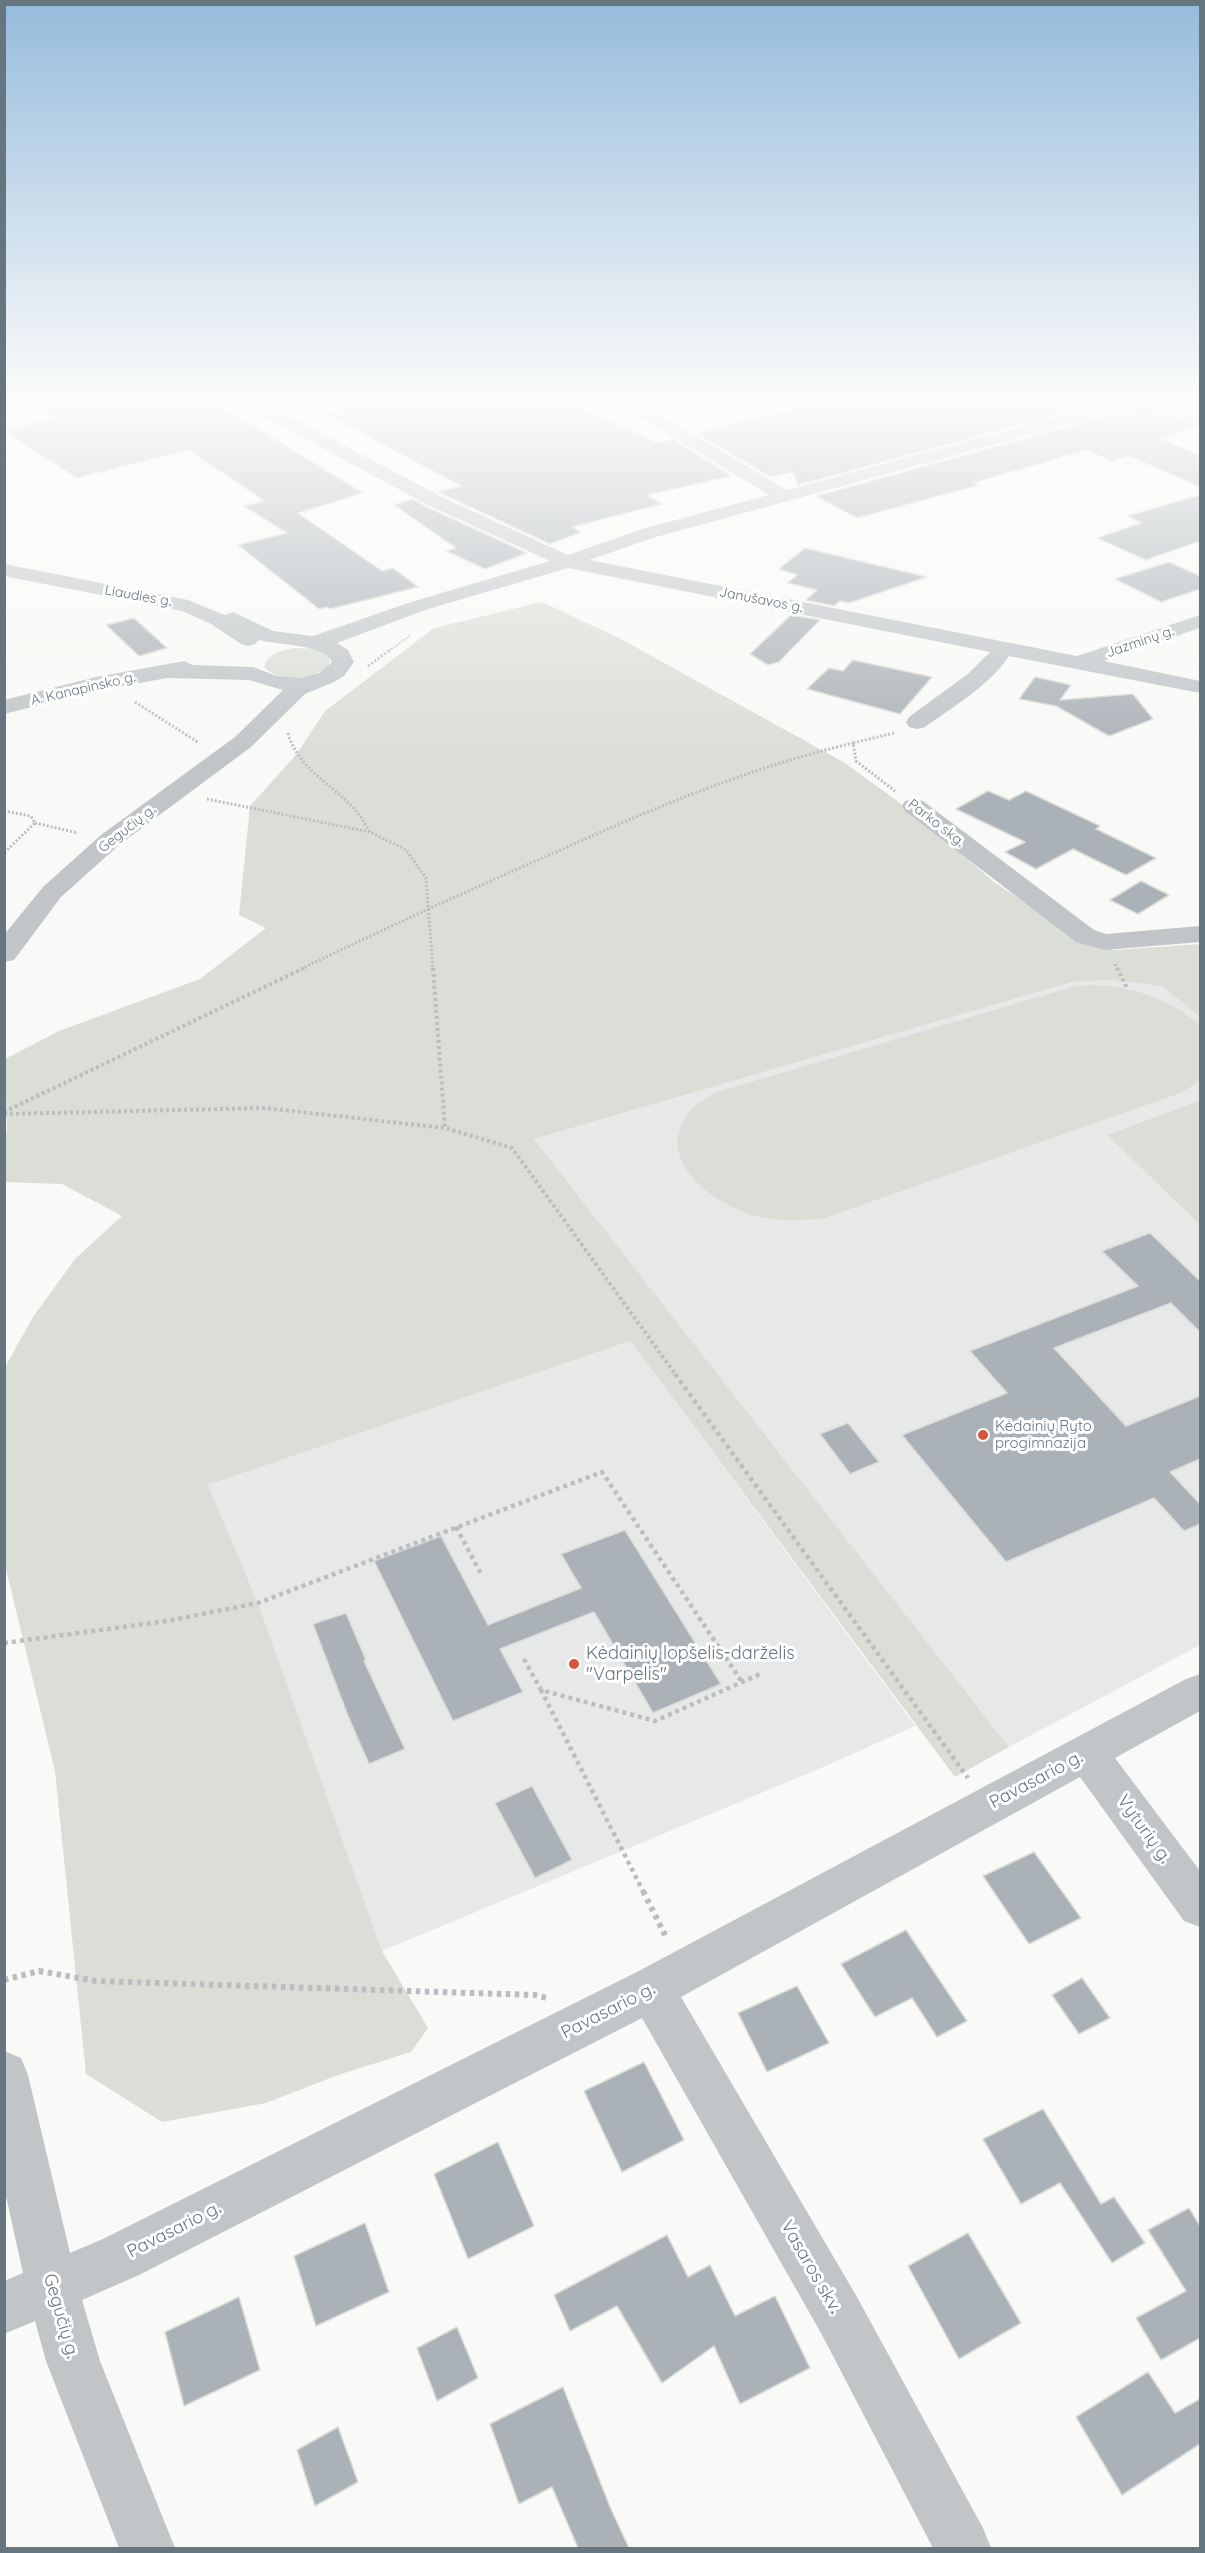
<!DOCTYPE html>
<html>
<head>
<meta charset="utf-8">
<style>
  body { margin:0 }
  #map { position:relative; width:1205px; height:2553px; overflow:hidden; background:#f9f9f7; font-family:Quicksand,sans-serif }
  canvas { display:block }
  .frame { position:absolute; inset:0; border:6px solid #667680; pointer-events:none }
</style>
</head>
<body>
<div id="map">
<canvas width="1205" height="2553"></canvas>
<div class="frame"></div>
</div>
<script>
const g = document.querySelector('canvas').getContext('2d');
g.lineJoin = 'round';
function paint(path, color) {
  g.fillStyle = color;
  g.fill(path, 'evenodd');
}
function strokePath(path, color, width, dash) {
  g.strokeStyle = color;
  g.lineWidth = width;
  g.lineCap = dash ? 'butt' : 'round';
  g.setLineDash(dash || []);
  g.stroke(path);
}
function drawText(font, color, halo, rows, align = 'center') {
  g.font = font + ' Quicksand,sans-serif';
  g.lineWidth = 6;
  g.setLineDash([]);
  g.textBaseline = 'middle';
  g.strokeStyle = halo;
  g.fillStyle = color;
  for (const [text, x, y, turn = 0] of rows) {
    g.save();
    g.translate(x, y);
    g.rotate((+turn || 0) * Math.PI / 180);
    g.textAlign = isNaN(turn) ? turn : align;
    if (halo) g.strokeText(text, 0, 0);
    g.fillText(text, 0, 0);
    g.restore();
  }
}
const built = new Path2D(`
  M 1108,980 L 1162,986 L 1200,1017 L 1200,1100 L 1107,1135 L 1200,1225 L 1200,1645 L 1009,1747 L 534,1139 L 1072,982 Z
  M 630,1341 L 915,1726 L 821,1768 L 382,1951 L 258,1603 L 208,1485 Z`);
const green = new Path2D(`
  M 542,602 L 621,639 L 845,763 L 915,814 L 994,882 L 1090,946 L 1115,950 L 1200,944 L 1200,1017 L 1162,986 L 1108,980 L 1072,982 L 534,1139 L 1009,1747 L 955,1777 L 630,1341 L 208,1485 L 258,1603 L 382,1951 L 428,2028 L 411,2052 L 338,2075 L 266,2103 L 162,2122 L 86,2074 L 55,1771 L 5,1565 L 4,1369 L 33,1317 L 75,1259 L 122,1216 L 62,1184 L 5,1182 L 4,1133 L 7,1132 L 5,1059 L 59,1031 L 200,979 L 266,928 L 239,915 L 250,806 L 296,755 L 325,711 L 434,628 Z
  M 295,648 L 317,649 L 329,657 L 330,662 C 319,681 280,683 265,668 L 265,663 C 272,652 283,650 295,648 Z
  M 1101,985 C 1140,989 1170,1000 1200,1025 L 1200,1080 L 1183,1092 L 822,1219 C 796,1220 769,1222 744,1212 C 704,1197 652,1154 692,1109 C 698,1103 707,1098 714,1093 L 1076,986 Z
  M 1200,1100 L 1200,1225 L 1107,1135 Z`);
const building = new Path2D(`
  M 25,401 L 213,401 L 363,493 L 298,513 L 382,571 L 393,568 L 418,587 L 330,609 L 327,607 L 319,609 L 238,545 L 287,533 L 244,506 L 265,501 L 188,450 L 77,478 L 4,431 L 55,418 Z
  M 370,401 L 569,401 L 657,443 L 672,439 L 732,476 L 647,495 L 662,504 L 572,527 L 581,532 L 550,544 L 438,492 L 461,486 L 326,414 Z
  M 825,401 L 1107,401 L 798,485 L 793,472 L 771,477 L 696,433 Z
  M 1143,401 L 1147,401 L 1150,407 L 1200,425 L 1160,439 L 1200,455 L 1200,487 L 1130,456 L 1112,461 L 1086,450 L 974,483 L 979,485 L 857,518 L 816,496 L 1140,407 Z
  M 1200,495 L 1200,541 L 1146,560 L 1097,538 L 1141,523 L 1127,516 Z
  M 413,499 L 427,507 L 527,553 L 485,569 L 446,551 L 456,548 L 394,505 Z
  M 805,548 L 927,577 L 849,603 L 840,601 L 834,606 L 806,600 L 817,590 L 788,583 L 797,575 L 779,569 Z
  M 1169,562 L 1200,576 L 1200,589 L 1161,602 L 1115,579 Z
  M 791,615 L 820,620 L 779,662 L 768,665 L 750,654 Z
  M 134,618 L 167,648 L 139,656 L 106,625 Z
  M 853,660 L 932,677 L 900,714 L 807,689 L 829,668 L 843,671 Z
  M 1035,677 L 1071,685 L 1060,700 L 1133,694 L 1153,719 L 1109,736 L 1056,706 L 1019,699 Z
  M 988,791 L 1009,800 L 1026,791 L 1100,826 L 1096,829 L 1156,858 L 1126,875 L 1073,849 L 1036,869 L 1005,852 L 1025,842 L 956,809 Z
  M 1141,881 L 1169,895 L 1138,914 L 1110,900 Z
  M 1150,1233 L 1200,1281 L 1200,1332 L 1171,1303 L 1054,1348 L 1126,1426 L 1200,1396 L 1200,1459 L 1170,1472 L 1200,1504 L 1200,1524 L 1184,1531 L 1154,1498 L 1006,1562 L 902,1435 L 1007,1393 L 970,1351 L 1138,1286 L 1102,1251 Z
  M 848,1423 L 879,1462 L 850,1474 L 820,1434 Z
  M 625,1530 L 721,1684 L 653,1713 L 594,1612 L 500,1649 L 523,1692 L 453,1721 L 374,1561 L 441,1536 L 488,1625 L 581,1588 L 561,1554 Z
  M 346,1613 L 366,1660 L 364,1661 L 405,1749 L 369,1764 L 348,1716 L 313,1624 Z
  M 532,1786 L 572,1860 L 535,1878 L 495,1803 Z
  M 1034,1852 L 1081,1918 L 1029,1944 L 983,1876 Z
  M 906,1930 L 967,2021 L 937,2037 L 912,1998 L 875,2017 L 841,1964 Z
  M 1082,1978 L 1110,2018 L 1079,2034 L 1052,1995 Z
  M 797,1986 L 829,2043 L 767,2072 L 738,2013 Z
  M 644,2062 L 684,2140 L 622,2172 L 584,2091 Z
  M 1043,2109 L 1101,2204 L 1114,2197 L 1145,2243 L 1112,2263 L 1060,2183 L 1021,2204 L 983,2139 Z
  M 498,2142 L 534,2226 L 468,2259 L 434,2174 Z
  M 1189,2208 L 1200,2226 L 1200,2338 L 1161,2360 L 1136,2318 L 1186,2291 L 1148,2230 Z
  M 365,2223 L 389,2292 L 316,2326 L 294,2256 Z
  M 968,2233 L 1021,2323 L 959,2359 L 908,2266 Z
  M 667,2235 L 688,2277 L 710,2265 L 735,2316 L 775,2296 L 810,2368 L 740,2404 L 714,2346 L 662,2383 L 617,2306 L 570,2331 L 554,2295 Z
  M 239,2297 L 260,2370 L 184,2406 L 165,2332 Z
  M 457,2327 L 478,2378 L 437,2401 L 417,2348 Z
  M 1148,2372 L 1175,2413 L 1200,2399 L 1200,2444 L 1122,2495 L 1076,2417 Z
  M 563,2387 L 610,2507 L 629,2548 L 578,2548 L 552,2487 L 519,2504 L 490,2424 Z
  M 338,2427 L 358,2482 L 315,2506 L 297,2450 Z`);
const pathFar4 = new Path2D(`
  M 389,651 L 411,635`);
const pathFar3 = new Path2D(`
  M 368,666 L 391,649
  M 135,702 L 199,743
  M 288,733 C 299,771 333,784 357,812 C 362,818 366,826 370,832
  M 894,733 L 853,743 L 856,761 L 895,791
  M 207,799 L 370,832 L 406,850 L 426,878 L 433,969
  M 4,811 L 31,816 L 35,823 L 4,853
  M 35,823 L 78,833
  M 1115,964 L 1118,969
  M 301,969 C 384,929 469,890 554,853 C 651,809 748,768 853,743`);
const pathFar2 = new Path2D(`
  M 433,968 L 445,1128
  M 1117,968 L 1127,988
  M 4,1112 L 304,968
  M 4,1114 L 265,1108 L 445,1128 L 512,1148 L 676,1375`);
const pathFar1 = new Path2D(`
  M 675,1374 L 968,1778
  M 456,1527 L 481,1574
  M 4,1643 L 167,1621 L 258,1603 L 602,1472 L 742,1682
  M 524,1659 L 541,1690
  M 644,1893 L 541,1690 L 655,1721 L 760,1674`);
const path = new Path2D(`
  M 643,1891 L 667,1939
  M 4,1980 L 39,1971 L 96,1981 L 535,1995 L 547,1998`);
const minor = new Path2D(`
  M 240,401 L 260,401 L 442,497 L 568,555 L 642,529 L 769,495 L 620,405 L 618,401 L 638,401 L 787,490 L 1115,401 L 1141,401 L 1139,405 L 656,537 L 589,560 L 1077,656 L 1200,615 L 1200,628 L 1104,661 L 1200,681 L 1200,693 L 1009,656 C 989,686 954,706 925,727 L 917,729 L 909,727 L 906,722 L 909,717 L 969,673 L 990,652 L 568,568 L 425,610 L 337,643 L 348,650 L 354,662 L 344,676 L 334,682 L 305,694 L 251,747 L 119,845 L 61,897 L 14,960 L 4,962 L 4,935 L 43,887 L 101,835 L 235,737 L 283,690 L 249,680 L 167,678 L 96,691 L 4,714 L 4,700 L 96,677 L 184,661 L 193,665 L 253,667 L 277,676 L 301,678 L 319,673 L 332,662 C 325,644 276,645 259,640 L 255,644 L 248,646 L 241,644 L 211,624 L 182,611 L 4,576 L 4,564 L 188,600 L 225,615 L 233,612 L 273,631 L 313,636 L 411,602 L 550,561 L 428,505 L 242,405 Z
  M 1149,401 L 1172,401 L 1200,412 L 1200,423 L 1151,405 Z
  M 914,799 L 923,801 L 1094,930 L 1106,934 L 1200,926 L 1200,942 L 1105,950 L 1076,942 L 905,811 L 902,806 L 905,801 Z
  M 1200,1674 L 1200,1711 L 1115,1758 L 1200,1871 L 1200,1927 L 1184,1921 L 1080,1777 L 681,1997 L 857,2297 L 983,2528 L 991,2548 L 933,2548 L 821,2333 L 642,2018 L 139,2275 L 82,2300 L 100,2361 L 175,2548 L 119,2548 L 46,2361 L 35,2321 L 4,2334 L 4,2281 L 23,2273 L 4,2187 L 4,2051 L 21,2058 L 28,2075 L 70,2253 L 103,2239 L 635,1973 L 1186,1679 Z`);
const markers = [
  [983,1435,6,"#d6543a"],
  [574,1664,6,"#d6543a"]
];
const farStreetnames = [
  ["Liaudies g.",138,596,10],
  ["Janušavos g.",761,600,11],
  ["Jazminų g.",1140,642,-19],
  ["A. Kanapinsko g.",83,689,-13],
  ["Parko skg.",936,823,38],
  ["Gegučių g.",127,829,-38]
];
const poiNames = [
  ["Kėdainių Ryto",995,1426],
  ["progimnazija",995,1443]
];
const nearPoinames = [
  ["Kėdainių lopšelis-darželis",586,1654],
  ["\"Varpelis\"",586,1675]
];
const nearStreetnames = [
  ["Pavasario g.",1036,1780,-28],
  ["Vyturių g.",1144,1829,54],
  ["Pavasario g.",608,2011,-27],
  ["Pavasario g.",174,2230,-27],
  ["Vasaros skv.",811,2267,60],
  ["Gegučių g.",61,2316,74]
];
paint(built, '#e7e8e8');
paint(green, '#daded6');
paint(building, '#abb2b7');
strokePath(building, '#dbdbd9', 1.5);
strokePath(pathFar4, '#bbbec0', 2, [1.5, 1.5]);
strokePath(pathFar3, '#bbbec0', 3, [2, 2]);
strokePath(pathFar2, '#bbbec0', 4, [3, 3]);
strokePath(pathFar1, '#bbbec0', 4.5, [4, 4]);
strokePath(path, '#bbbec0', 6, [4.5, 4.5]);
paint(minor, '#c1c5c8');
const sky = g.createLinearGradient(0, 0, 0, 758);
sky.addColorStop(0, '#96bbdc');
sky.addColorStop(0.53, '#fcfcfb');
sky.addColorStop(1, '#fcfcfb00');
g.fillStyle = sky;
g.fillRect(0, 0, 1205, 758);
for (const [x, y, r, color] of markers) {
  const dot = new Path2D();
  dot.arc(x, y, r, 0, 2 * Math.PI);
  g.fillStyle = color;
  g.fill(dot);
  strokePath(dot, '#fff', 2);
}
drawText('14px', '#667680', '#fff', farStreetnames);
drawText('15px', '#667680', '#fff', poiNames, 'left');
drawText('18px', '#667680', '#fff', nearPoinames, 'left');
drawText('18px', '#667680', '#fff', nearStreetnames);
</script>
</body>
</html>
